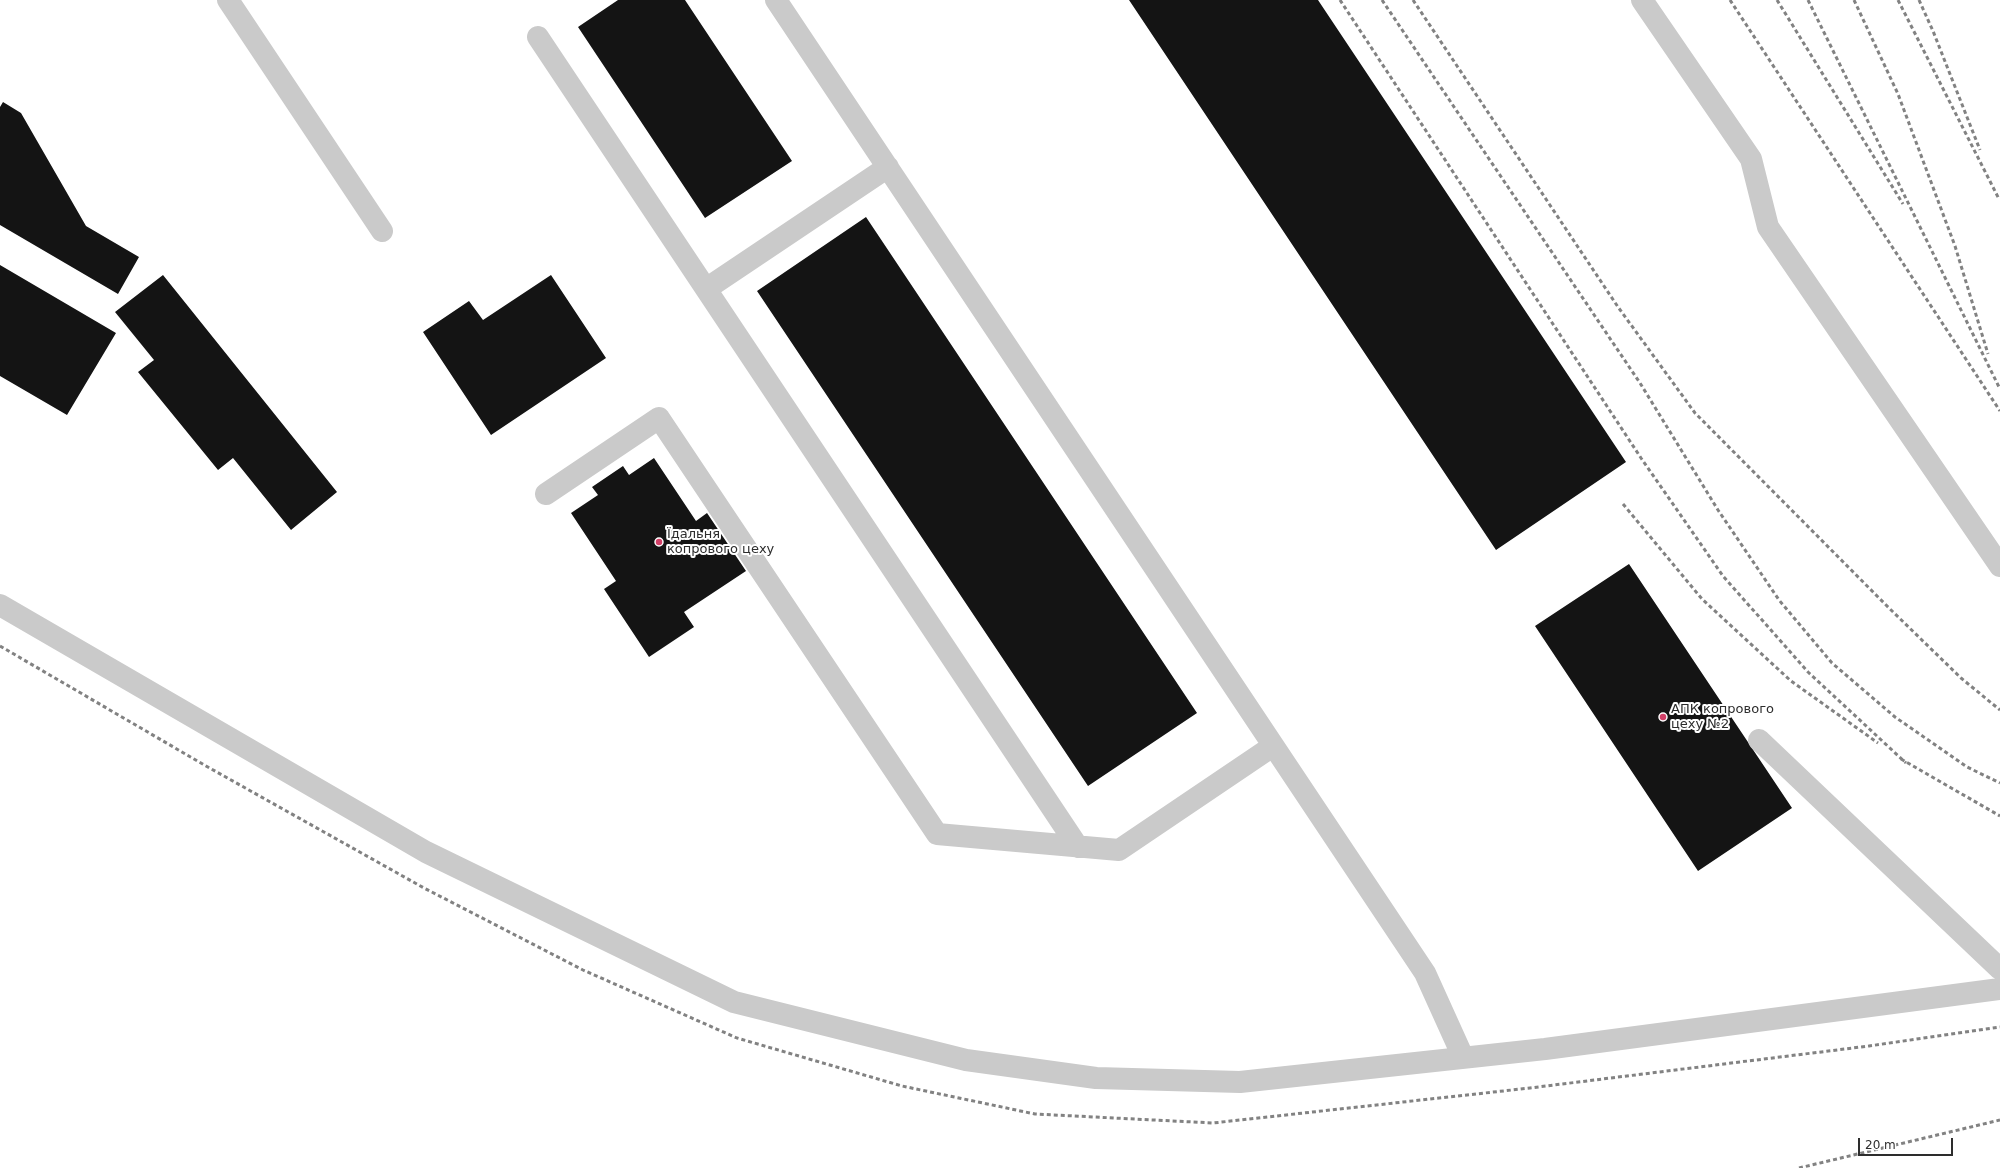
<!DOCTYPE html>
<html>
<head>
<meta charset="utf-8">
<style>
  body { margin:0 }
  #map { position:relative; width:2000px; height:1168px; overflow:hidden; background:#fff; font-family:"DejaVu Sans",sans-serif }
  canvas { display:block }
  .scale { position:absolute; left:1858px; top:1138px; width:95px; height:18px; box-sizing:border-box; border:2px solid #2d2d2d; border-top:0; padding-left:5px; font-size:12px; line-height:14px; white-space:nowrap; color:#2d2d2d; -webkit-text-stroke:3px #fff; paint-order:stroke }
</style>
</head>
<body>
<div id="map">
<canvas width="2000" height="1168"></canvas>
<div class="scale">20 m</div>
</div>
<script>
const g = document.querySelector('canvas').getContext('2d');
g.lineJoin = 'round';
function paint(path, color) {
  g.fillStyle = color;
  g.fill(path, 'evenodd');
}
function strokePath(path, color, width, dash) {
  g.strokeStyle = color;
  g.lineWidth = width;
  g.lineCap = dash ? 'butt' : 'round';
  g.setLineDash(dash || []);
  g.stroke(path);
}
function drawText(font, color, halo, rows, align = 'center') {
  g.font = font + ' "DejaVu Sans",sans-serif';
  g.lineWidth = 4;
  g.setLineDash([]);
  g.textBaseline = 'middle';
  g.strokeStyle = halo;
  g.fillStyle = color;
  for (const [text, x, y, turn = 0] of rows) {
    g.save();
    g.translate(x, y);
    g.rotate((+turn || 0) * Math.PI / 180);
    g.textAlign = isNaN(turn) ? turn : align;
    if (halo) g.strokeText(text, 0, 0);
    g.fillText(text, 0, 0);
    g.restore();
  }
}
const building = new Path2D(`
  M 618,0 L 685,0 L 792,161 L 705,218 L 578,27 Z
  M 1129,0 L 1318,0 L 1626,462 L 1496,550 Z
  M 3,102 L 21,113 L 86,226 L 139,257 L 118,294 L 0,225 L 0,107 Z
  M 866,217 L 1197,713 L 1088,786 L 757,291 Z
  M 0,265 L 116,333 L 67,415 L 0,376 Z
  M 163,275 L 337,492 L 291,530 L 233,458 L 218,470 L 138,372 L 154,360 L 115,312 Z
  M 551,275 L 606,358 L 491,435 L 423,332 L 469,301 L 483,320 Z
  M 654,458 L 696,521 L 707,513 L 746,571 L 684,612 L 694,627 L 649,657 L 604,589 L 616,581 L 571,513 L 598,495 L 592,487 L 623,466 L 629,475 Z
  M 1629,564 L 1792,808 L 1698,871 L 1535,626 Z`);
const minor = new Path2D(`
  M 228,0 L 382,231
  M 776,0 L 1425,973 L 1463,1057
  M 1642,0 L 1751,159 L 1768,227 L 2000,566
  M 538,37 L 1078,847
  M 706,289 L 888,167
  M 546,494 L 659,418 L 937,834 L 1119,850 L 1273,746
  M 0,605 L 426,852 L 734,1002 L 966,1060 L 1096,1078 L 1240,1082 L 1545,1049 L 2000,989
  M 1759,740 L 2000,969`);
const rail = new Path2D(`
  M 1340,0 L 1641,458 L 1723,576 L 1808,672 L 1906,763
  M 1382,0 L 1640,383 L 1718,510 L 1779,600 L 1832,663 L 1895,717 L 1967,767 L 2000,783
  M 1413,0 L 1618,307 L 1695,413 L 1890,609 L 1961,678 L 2000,710
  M 1730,0 L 2000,411
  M 1777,0 L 1903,204
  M 1808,0 L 2000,389
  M 1854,0 L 1898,94 L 1955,246 L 1988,354
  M 1898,0 L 1999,199
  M 1919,0 L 1933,31 L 1980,150
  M 1623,504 L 1702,599 L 1791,681 L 1878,743
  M 0,646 L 206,766 L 424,888 L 583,970 L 737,1038 L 902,1086 L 1035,1114 L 1213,1123 L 1530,1088 L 1869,1046 L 2000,1027
  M 1901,759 L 2000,816
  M 1799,1168 L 2000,1120`);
const markers = [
  [659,542,4,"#d24068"],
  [1663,717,4,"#d24068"]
];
const poiNames = [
  ["Їдальня",667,535],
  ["копрового цеху",667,550],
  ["АПК копрового",1671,710],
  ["цеху №2",1671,725]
];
paint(building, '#141414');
strokePath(minor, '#cacaca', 22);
strokePath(rail, '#828282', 3, [4, 3]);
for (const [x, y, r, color] of markers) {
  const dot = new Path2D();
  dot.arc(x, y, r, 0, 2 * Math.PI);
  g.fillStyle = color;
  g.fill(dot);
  strokePath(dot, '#fff', 1.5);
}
drawText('13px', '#2d2d2d', '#fff', poiNames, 'left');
</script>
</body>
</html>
